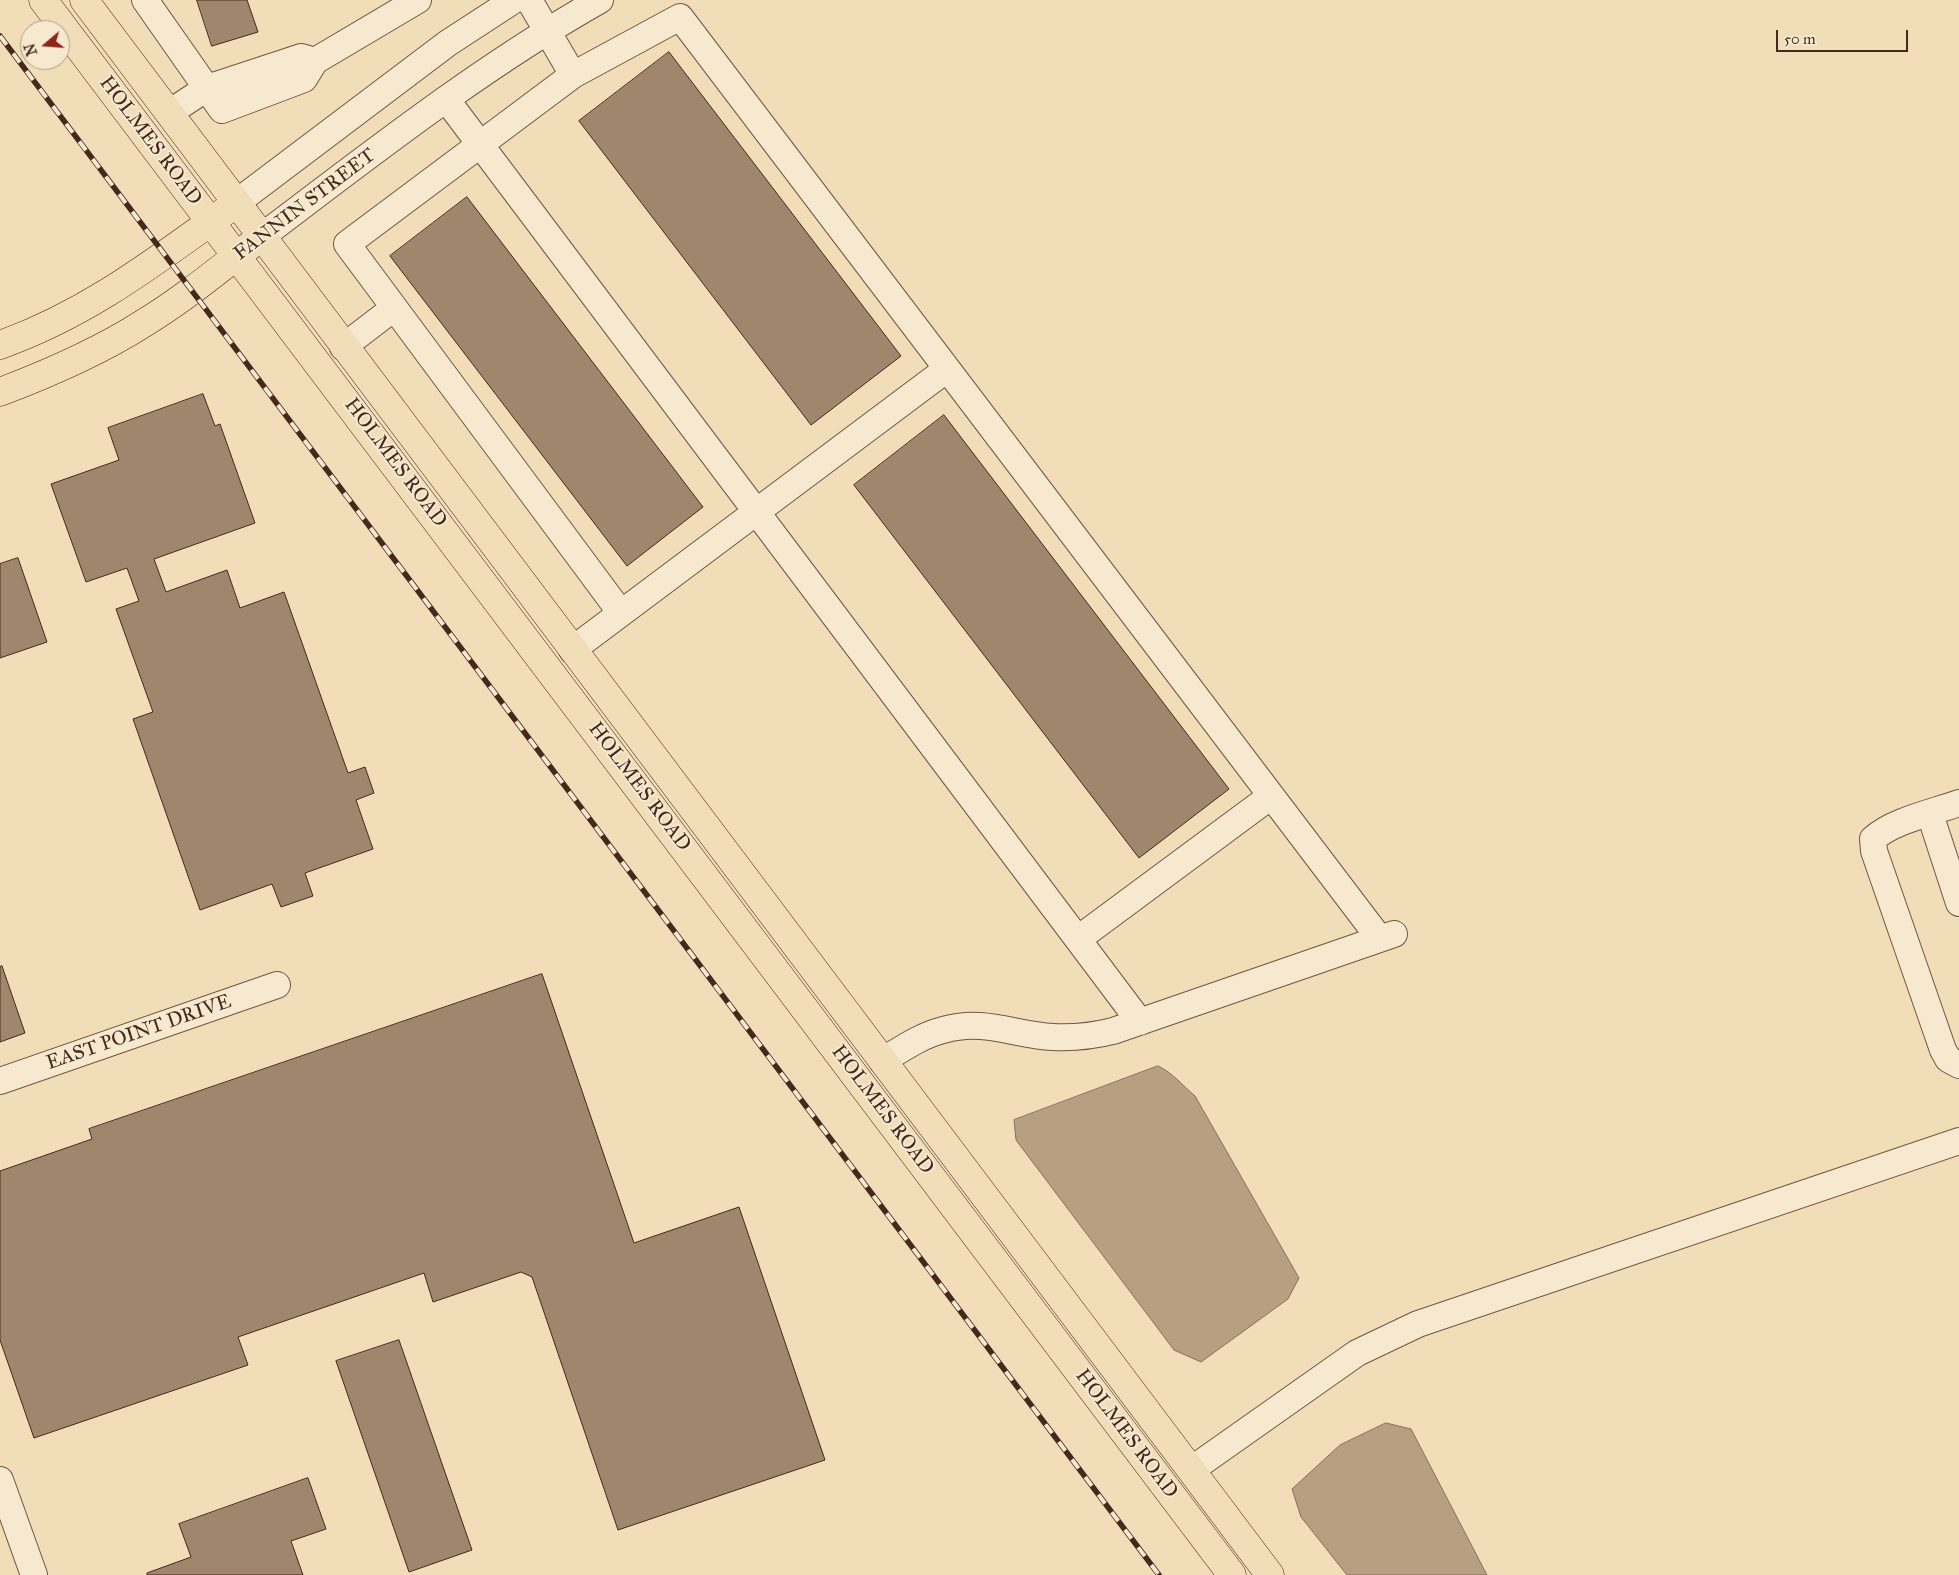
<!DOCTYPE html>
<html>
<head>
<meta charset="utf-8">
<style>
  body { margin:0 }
  #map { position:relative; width:1959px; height:1575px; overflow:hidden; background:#f1ddb7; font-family:"IM FELL Great Primer",serif }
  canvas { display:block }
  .north { position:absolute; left:20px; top:20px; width:50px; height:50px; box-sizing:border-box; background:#f6e9d0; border:1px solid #b09c88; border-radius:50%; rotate:252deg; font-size:14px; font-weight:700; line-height:20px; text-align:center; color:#47281c }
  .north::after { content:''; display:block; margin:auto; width:18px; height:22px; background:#8f2418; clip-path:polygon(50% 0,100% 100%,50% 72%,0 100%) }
  .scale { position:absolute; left:1776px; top:30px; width:132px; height:22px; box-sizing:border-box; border:2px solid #47281c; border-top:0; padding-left:6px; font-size:15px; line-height:18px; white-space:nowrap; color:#47281c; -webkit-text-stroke:4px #f6e9d0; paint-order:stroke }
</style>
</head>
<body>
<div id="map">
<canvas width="1959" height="1575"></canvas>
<div class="north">N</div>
<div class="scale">50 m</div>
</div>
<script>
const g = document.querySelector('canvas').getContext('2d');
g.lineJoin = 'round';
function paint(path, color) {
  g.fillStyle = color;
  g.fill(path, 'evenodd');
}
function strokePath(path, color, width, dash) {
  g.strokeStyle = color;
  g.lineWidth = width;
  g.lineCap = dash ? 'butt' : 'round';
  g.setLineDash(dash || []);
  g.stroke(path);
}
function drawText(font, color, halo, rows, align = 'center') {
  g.font = font + ' "IM FELL Great Primer",serif';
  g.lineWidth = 4;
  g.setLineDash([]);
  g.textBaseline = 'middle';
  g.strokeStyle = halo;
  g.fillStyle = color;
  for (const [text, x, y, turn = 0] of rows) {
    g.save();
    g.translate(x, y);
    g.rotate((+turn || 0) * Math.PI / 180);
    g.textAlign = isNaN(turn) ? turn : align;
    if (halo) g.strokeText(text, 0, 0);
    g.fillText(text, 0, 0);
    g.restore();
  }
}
const water = new Path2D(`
  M 1158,1066 C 1173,1073 1182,1085 1195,1096 L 1299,1278 L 1288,1299 L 1201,1362 L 1174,1350 L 1016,1140 L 1014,1120 Z
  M 1386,1423 L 1411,1429 L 1487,1575 L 1347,1575 L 1301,1517 L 1292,1489 L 1340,1445 Z`);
const building = new Path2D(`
  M 197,0 L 247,0 L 258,32 L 212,46 Z
  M 669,52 L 901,356 L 811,425 L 579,121 Z
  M 467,197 L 703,507 L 627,566 L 390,256 Z
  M 203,394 L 215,426 L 220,424 L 255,523 L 154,559 L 166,592 L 227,570 L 240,608 L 284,592 L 348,773 L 365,767 L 374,793 L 356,800 L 373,849 L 305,873 L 313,896 L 281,907 L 272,884 L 200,910 L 133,719 L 153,712 L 116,609 L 139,601 L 127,568 L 86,582 L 51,484 L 119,460 L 108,428 Z
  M 944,415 L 1229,789 L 1139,858 L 854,485 Z
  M 18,558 L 47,642 L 0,658 L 0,564 Z
  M 2,966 L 25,1033 L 0,1042 L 0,967 Z
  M 542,974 L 634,1243 L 739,1207 L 825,1460 L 618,1530 L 532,1277 L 521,1272 L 433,1302 L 424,1273 L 238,1337 L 248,1365 L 34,1438 L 0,1340 L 0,1171 L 92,1139 L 89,1129 Z
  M 399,1340 L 472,1550 L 409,1572 L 336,1361 Z
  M 308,1478 L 326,1529 L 291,1541 L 303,1575 L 147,1575 L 147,1573 L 191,1557 L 179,1524 Z`);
const minor = new Path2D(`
  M 145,0 L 222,110 L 304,79 L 315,61 L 418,0
  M 529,0 L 573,75
  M 446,99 L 1140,1022
  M 169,113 L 207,88 L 301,57 L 315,61
  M 236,203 L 448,43 L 514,0
  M 261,237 C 371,154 480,68 600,0
  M 343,347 L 394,308
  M 621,613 L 347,244 L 573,75 L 680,17 L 1380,939
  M 572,650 L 947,369
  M 1959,803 C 1934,812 1892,821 1873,839 L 1874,851 L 1943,1050 L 1948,1059 L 1959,1065
  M 1930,814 L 1959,903
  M 1078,939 L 1271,796
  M 882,1061 C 902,1049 920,1036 943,1030 C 985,1018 1013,1035 1053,1037 C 1073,1038 1093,1036 1113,1031 L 1394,934
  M 0,1081 L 277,985
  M 1191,1470 L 1357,1353 L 1418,1324 L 1959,1141
  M 0,1480 L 34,1575`);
const major = new Path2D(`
  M 43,0 L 1232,1575
  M 84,0 L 1270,1575
  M 0,345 C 87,314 153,263 227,210
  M 0,392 C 50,373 99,352 144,323 C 182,300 217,271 252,244`);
const rail = new Path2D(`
  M 0,36 L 1159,1575`);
const streetNames = [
  ["HOLMES ROAD",150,141,53],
  ["FANNIN STREET",305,205,-37],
  ["HOLMES ROAD",395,463,53],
  ["HOLMES ROAD",639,787,53],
  ["EAST POINT DRIVE",139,1033,-19],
  ["HOLMES ROAD",882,1110,53],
  ["HOLMES ROAD",1126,1434,53]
];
paint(water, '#b79f82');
strokePath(water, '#8a6f59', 1);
paint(building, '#9f866d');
strokePath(building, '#47281c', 1);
strokePath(minor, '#725543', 28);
strokePath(major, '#47281c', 29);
strokePath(minor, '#f6e9d0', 26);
strokePath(major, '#f1ddb7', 28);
strokePath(rail, '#47281c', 5.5);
strokePath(rail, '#f6e9d0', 4, [11]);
drawText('20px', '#47281c', '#f6e9d0', streetNames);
</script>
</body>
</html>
